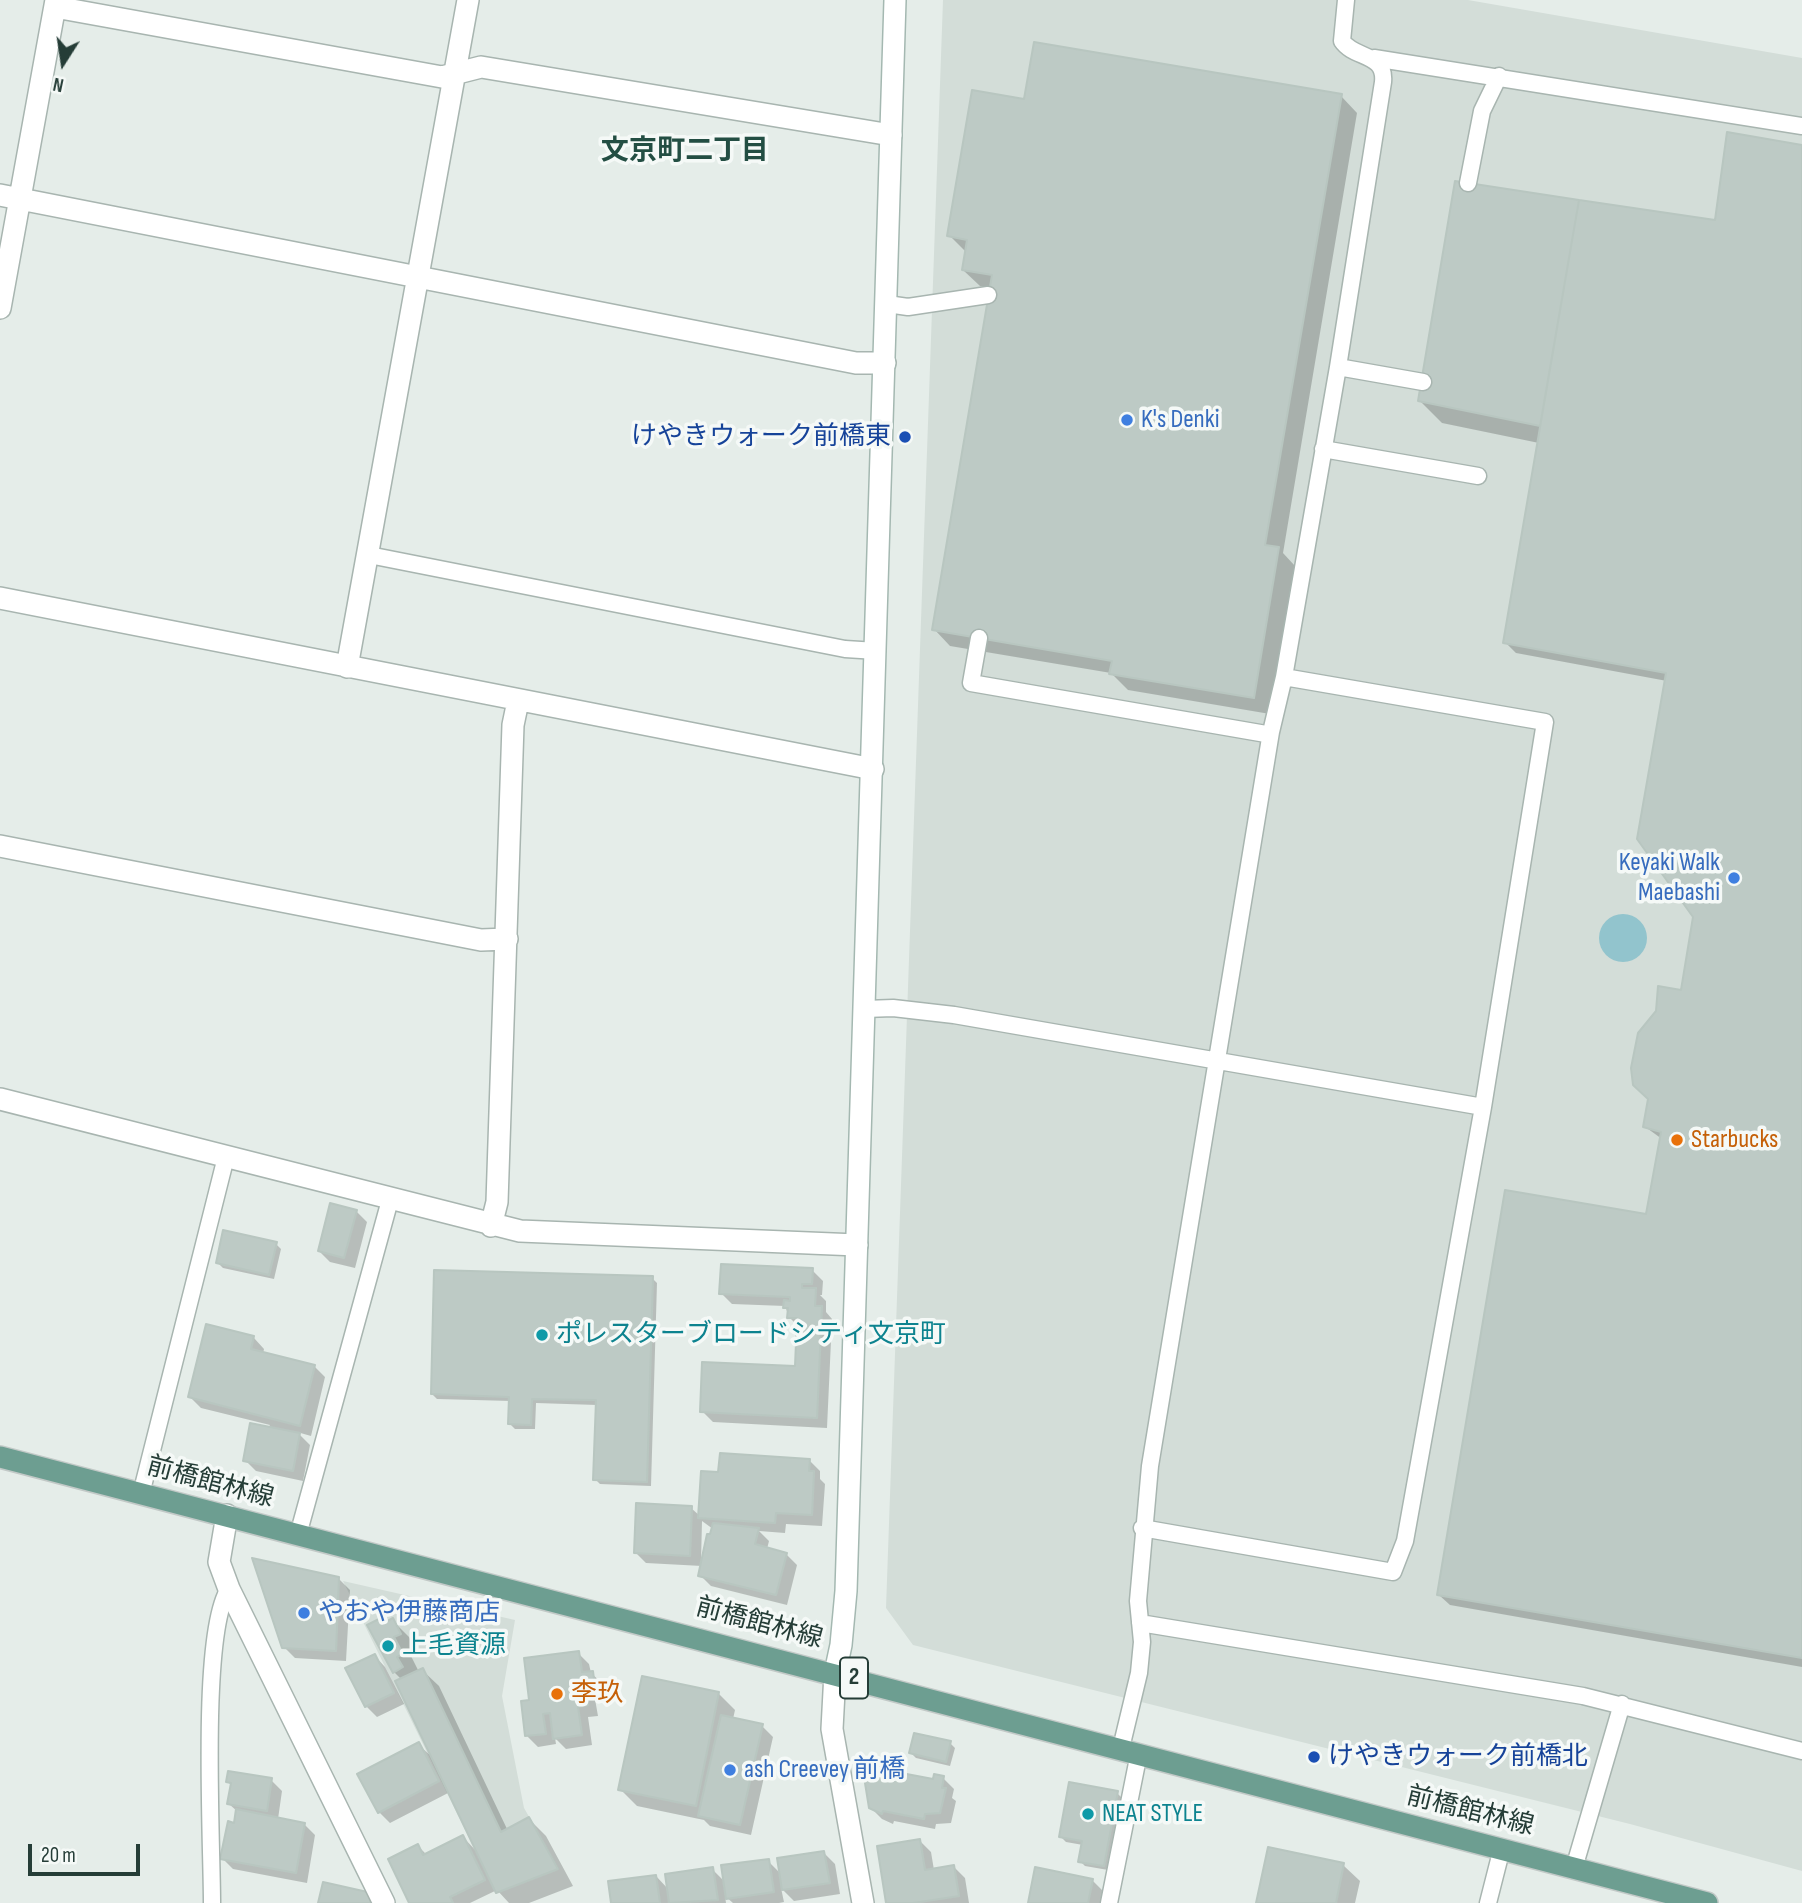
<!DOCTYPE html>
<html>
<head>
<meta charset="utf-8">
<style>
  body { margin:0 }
  #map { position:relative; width:1802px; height:1903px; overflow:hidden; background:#e5ede9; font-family:"Sofia Sans Condensed",sans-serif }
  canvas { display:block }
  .north { position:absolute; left:28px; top:28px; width:70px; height:70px; -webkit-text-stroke:5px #f5f9f7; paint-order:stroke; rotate:192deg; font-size:19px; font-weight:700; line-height:28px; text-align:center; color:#253d37 }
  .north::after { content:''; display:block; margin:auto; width:24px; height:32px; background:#253d37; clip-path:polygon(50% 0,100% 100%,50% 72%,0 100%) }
  .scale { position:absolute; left:28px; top:1844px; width:112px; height:32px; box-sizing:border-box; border:4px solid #253d37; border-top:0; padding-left:9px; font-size:21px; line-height:24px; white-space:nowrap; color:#253d37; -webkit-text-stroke:5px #f5f9f7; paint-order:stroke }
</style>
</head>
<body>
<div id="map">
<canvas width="1802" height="1903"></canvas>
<div class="north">N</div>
<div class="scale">20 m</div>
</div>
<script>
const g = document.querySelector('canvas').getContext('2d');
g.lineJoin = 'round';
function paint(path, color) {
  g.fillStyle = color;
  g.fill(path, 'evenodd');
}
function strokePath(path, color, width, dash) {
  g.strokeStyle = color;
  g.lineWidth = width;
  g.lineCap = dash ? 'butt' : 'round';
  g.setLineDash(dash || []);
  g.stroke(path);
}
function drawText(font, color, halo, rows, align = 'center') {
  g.font = font + ' "Sofia Sans Condensed","Noto Sans JP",sans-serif';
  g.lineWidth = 7;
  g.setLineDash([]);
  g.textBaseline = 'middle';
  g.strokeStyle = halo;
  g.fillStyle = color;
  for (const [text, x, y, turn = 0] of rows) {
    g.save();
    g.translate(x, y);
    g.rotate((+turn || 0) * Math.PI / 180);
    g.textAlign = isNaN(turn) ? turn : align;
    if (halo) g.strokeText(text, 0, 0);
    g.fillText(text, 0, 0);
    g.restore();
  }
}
const built = new Path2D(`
  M 943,0 L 1468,0 L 1802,58 L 1802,1871 L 1630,1824 L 913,1645 L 886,1608 Z
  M 343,1581 L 515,1620 L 502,1696 L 524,1808 L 559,1869 L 496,1893 Z`);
const water = new Path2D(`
  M1599 938a24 24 0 1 1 48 0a24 24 0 1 1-48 0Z`);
const shadow = new Path2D(`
  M 1341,96 L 1357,113 L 1283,553 L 1295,566 L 1270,714 L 1128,690 L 1111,673 L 950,646 L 934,629 L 991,288 L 980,286 L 963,270 L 966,252 L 949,235 L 1025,101 Z
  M 1802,147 L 1802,1667 L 1450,1605 L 1439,1595 L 1647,1216 L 1662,1139 L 1644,1126 L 1682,992 L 1695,917 L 1667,681 L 1516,653 L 1505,642 L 1539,443 L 1442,423 L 1420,401 L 1456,183 L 1717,222 Z
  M 356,1211 L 367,1222 L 355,1268 L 330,1262 L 319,1251 Z
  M 276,1244 L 281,1249 L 274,1279 L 223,1268 L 218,1263 Z
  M 812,1270 L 823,1281 L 822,1295 L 820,1295 L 826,1301 L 826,1312 L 832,1319 L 827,1428 L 713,1422 L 702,1411 L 797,1368 L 799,1327 L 789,1317 L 785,1306 L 732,1304 L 721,1293 Z
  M 652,1278 L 657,1283 L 651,1486 L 600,1484 L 595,1479 L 597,1405 L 536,1403 L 535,1429 L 515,1429 L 510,1424 L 511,1401 L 437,1399 L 432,1394 Z
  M 254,1338 L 264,1349 L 263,1354 L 315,1367 L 325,1377 L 311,1436 L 297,1432 L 310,1445 L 303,1481 L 256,1471 L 245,1460 L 270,1425 L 201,1408 L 190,1397 Z
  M 809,1460 L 820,1471 L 820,1479 L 825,1484 L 822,1526 L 786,1524 L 785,1533 L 759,1531 L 769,1541 L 767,1549 L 786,1554 L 797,1565 L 787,1605 L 711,1586 L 700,1575 L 702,1566 L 646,1563 L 635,1552 L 691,1508 L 700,1516 L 720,1474 ZM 702,1521 L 713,1529 L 703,1562 L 701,1562 Z
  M 339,1579 L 350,1590 L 346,1661 L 295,1658 L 284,1647 Z
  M 392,1620 L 409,1637 L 416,1651 L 410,1654 L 419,1672 L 422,1670 L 439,1686 L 508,1831 L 529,1819 L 546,1836 L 573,1886 L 529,1903 L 509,1903 L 497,1890 L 470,1903 L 411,1903 L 418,1846 L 427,1855 L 463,1837 L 479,1854 L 450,1792 L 390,1823 L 379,1812 L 418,1744 L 434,1759 L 402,1680 L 394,1672 L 379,1621 L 383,1625 Z
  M 578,1653 L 589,1664 L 591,1673 L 603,1684 L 605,1698 L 595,1699 L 598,1716 L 588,1717 L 592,1745 L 566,1749 L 555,1738 L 556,1744 L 538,1747 L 527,1736 L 531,1702 Z
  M 375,1656 L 385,1667 L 404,1704 L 377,1717 L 366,1706 Z
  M 718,1693 L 735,1710 L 733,1719 L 762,1726 L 773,1737 L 751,1835 L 710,1826 L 704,1820 L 637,1806 L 620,1789 Z
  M 950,1743 L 955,1748 L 950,1766 L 916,1758 L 911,1753 Z
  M 897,1767 L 905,1775 L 935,1782 L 943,1778 L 954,1789 L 952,1798 L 956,1801 L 951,1823 L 936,1824 L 935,1829 L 894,1821 L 893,1824 L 882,1819 L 870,1807 Z
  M 271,1780 L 282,1791 L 278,1819 L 304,1824 L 315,1835 L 307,1883 L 233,1869 L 222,1858 L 238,1812 L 229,1804 L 232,1786 L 228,1782 Z
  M 1117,1793 L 1122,1798 L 1108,1870 L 1085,1866 L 1080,1861 L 1083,1845 L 1066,1842 L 1061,1837 Z
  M 920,1841 L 931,1852 L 934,1870 L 954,1867 L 965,1878 L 969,1903 L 888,1903 Z
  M 824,1853 L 835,1864 L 840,1894 L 794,1901 L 781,1888 L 784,1902 L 779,1903 L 733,1903 L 725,1896 L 726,1903 L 613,1903 L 656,1876 L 669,1890 L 712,1869 L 725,1882 L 768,1861 L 781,1874 Z
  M 1343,1865 L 1360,1881 L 1355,1903 L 1258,1903 Z
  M 1092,1880 L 1103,1891 L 1101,1903 L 1030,1903 Z`);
const building = new Path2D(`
  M 1034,42 L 1342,94 L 1265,545 L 1279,547 L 1254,698 L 1109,674 L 1112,661 L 932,630 L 992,275 L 962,270 L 967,240 L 947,236 L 972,90 L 1024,99 Z
  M 1727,132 L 1802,145 L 1802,1658 L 1437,1595 L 1505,1190 L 1646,1214 L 1661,1132 L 1643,1127 L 1648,1099 L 1633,1085 L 1631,1068 L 1638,1033 L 1656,1011 L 1658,986 L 1681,990 L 1693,917 L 1637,839 L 1666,673 L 1503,643 L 1579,200 L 1715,220 Z
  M 1455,181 L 1579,200 L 1540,426 L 1418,401 Z
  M 330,1203 L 357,1210 L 344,1258 L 318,1251 Z
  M 223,1230 L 277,1242 L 269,1275 L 216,1263 Z
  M 721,1264 L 813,1268 L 812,1284 L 802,1284 L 802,1288 L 816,1288 L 815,1306 L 822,1306 L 817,1418 L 700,1412 L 702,1362 L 795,1366 L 797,1318 L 787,1318 L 788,1308 L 783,1308 L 784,1300 L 790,1301 L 790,1297 L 719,1294 Z
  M 434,1270 L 653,1276 L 647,1482 L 593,1480 L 596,1400 L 532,1399 L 531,1425 L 508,1424 L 509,1397 L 431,1394 Z
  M 206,1324 L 254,1336 L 251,1349 L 315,1365 L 300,1426 L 188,1397 Z
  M 250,1423 L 300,1433 L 293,1471 L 243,1461 Z
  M 720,1453 L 810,1459 L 809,1471 L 814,1471 L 812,1515 L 776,1513 L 775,1523 L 698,1518 L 701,1471 L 718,1472 Z
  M 636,1503 L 692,1506 L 690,1556 L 634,1553 Z
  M 713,1523 L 759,1528 L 755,1544 L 787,1553 L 776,1595 L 698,1576 L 707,1534 L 710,1534 Z
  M 252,1558 L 339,1577 L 336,1651 L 282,1648 Z
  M 393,1618 L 401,1634 L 394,1637 L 403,1654 L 397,1657 L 403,1667 L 393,1673 L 367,1625 L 379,1619 L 382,1624 Z
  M 579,1651 L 582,1672 L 593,1671 L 595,1687 L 585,1688 L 588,1705 L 578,1707 L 582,1735 L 553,1739 L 550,1713 L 543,1714 L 546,1734 L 525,1736 L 521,1701 L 529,1700 L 524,1658 Z
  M 375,1654 L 394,1693 L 365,1707 L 345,1668 Z
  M 423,1668 L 501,1832 L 529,1817 L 558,1869 L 496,1893 L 395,1681 Z
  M 642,1676 L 719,1692 L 696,1806 L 618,1790 Z
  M 721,1715 L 763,1724 L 740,1825 L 698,1816 Z
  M 914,1733 L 951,1741 L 946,1762 L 909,1753 Z
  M 419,1742 L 439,1781 L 378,1813 L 357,1774 Z
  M 861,1758 L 898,1766 L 896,1772 L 933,1779 L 934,1774 L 944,1776 L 942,1788 L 946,1788 L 940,1813 L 925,1814 L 924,1819 L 883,1811 L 882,1814 L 869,1808 Z
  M 228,1771 L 272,1778 L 267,1811 L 227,1804 L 231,1783 L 226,1782 Z
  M 1069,1782 L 1118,1791 L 1104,1866 L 1078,1862 L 1082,1841 L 1059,1837 Z
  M 236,1809 L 305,1823 L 296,1873 L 220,1859 L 228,1821 L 234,1823 Z
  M 463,1835 L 485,1880 L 450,1897 L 453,1903 L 409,1903 L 388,1859 L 418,1844 L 423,1855 Z
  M 920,1839 L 925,1870 L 954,1865 L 959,1896 L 913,1903 L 886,1903 L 877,1846 Z
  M 1268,1847 L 1344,1863 L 1336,1903 L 1256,1903 Z
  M 824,1851 L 830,1883 L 782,1890 L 777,1858 Z
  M 769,1859 L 774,1892 L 726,1899 L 721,1865 Z
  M 713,1867 L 718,1900 L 669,1903 L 665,1874 Z
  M 1035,1867 L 1093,1879 L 1088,1903 L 1028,1903 Z
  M 656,1875 L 660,1903 L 611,1903 L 608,1881 Z
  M 323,1882 L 372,1893 L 370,1903 L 318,1903 Z`);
const lane = new Path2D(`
  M 1374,58 L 1802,126
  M 1468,183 L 1482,111 L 1499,76
  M 887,304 L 908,307 L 988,295
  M 1338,367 L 1423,382
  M 1323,449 L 1478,476
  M 369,555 L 845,649 L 877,651
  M 979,638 L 971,683 L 1266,734 L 1271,732 L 1284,677 L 1338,367 L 1383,82 C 1386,53 1354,59 1342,41 L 1346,0
  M 865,1009 L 893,1008 L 954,1015 L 1483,1107
  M 141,1494 L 226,1157
  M 1142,1528 L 1393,1572 L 1405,1541 L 1483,1107 L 1545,722 L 1284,677
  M 298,1535 L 390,1200
  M 1140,1623 L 1583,1696 L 1802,1751
  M 1121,1748 L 1139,1673 L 1142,1642 L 1138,1601 L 1150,1466 L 1271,732
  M 1574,1868 L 1622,1704
  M 212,1903 C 212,1841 200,1632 229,1589
  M 1109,1903 L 1139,1753
  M 1488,1903 L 1502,1848`);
const street = new Path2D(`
  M 55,7 L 442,77 L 481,67 L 891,135
  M 0,195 L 856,363 L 885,363
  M 0,308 L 56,0
  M 0,598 L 873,769
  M 347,667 L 468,0
  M 0,846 L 481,940 L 507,939
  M 0,1099 L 520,1231 L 857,1245
  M 491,1226 L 497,1202 L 513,725 L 518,701
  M 227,1515 L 219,1562 L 229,1589 L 384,1903
  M 835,1673 L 832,1729 L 863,1903`);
const secondary = new Path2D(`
  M 835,1673 L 841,1645 L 846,1591 L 895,0`);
const primary = new Path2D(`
  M 0,1457 L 1707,1903`);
const markers = [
  [1127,420,7,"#3f7fe0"],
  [905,437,7,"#1a4fb4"],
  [1734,878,7,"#3f7fe0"],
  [1677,1140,7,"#e8710a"],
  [542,1335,7,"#0f9aa8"],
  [304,1613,7,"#3f7fe0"],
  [388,1646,7,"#0f9aa8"],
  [557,1694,7,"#e8710a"],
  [1314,1757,7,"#1a4fb4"],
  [730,1770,7,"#3f7fe0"],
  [1088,1814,7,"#0f9aa8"]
];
const shields = [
  [854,1678,28]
];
const shieldNames = [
  ["2",854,1678]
];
const shopNames = [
  ["K's Denki",1141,420],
  ["Keyaki Walk",1720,863,"right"],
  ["Maebashi",1720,893,"right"],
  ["やおや伊藤商店",318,1613],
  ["ash Creevey 前橋",744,1770]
];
const transitNames = [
  ["けやきウォーク前橋東",891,437],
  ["けやきウォーク前橋北",1328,1757,"left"]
];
const foodNames = [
  ["Starbucks",1691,1140],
  ["李玖",571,1694]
];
const cultureNames = [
  ["ポレスターブロードシティ文京町",556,1335],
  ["上毛資源",402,1646],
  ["NEAT STYLE",1102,1814]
];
const streetNames = [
  ["前橋館林線",210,1483,15],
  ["前橋館林線",759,1624,15],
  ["前橋館林線",1470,1812,14]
];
const neighbourhoodNames = [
  ["文京町二丁目",685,152]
];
paint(built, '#d3ddd8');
paint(water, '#92c4cd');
paint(shadow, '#0003');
paint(building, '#bdcac5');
strokePath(building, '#b8c6c0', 2);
strokePath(lane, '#a8b5b0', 19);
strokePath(street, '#a8b5b0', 24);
strokePath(secondary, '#a4b8b1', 24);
strokePath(primary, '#c2c9c7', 24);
strokePath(lane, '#fff', 16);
strokePath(street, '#fff', 21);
strokePath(secondary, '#fff', 21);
strokePath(primary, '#6d9e91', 21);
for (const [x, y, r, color] of markers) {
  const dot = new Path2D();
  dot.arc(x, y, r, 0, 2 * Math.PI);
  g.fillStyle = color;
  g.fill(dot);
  strokePath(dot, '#f5f9f7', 2.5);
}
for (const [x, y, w] of shields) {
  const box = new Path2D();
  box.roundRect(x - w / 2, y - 20.5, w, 41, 5);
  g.fillStyle = '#f5f9f7';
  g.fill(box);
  strokePath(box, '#253d37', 2);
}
drawText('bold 24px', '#253d37', null, shieldNames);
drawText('26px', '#366cbe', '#f5f9f7', shopNames, 'left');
drawText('26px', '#164399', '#f5f9f7', transitNames, 'right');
drawText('26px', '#c56008', '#f5f9f7', foodNames, 'left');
drawText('26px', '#0d838f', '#f5f9f7', cultureNames, 'left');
drawText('26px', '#253d37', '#f5f9f7', streetNames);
drawText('bold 28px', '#234e43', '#f5f9f7', neighbourhoodNames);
</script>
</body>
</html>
